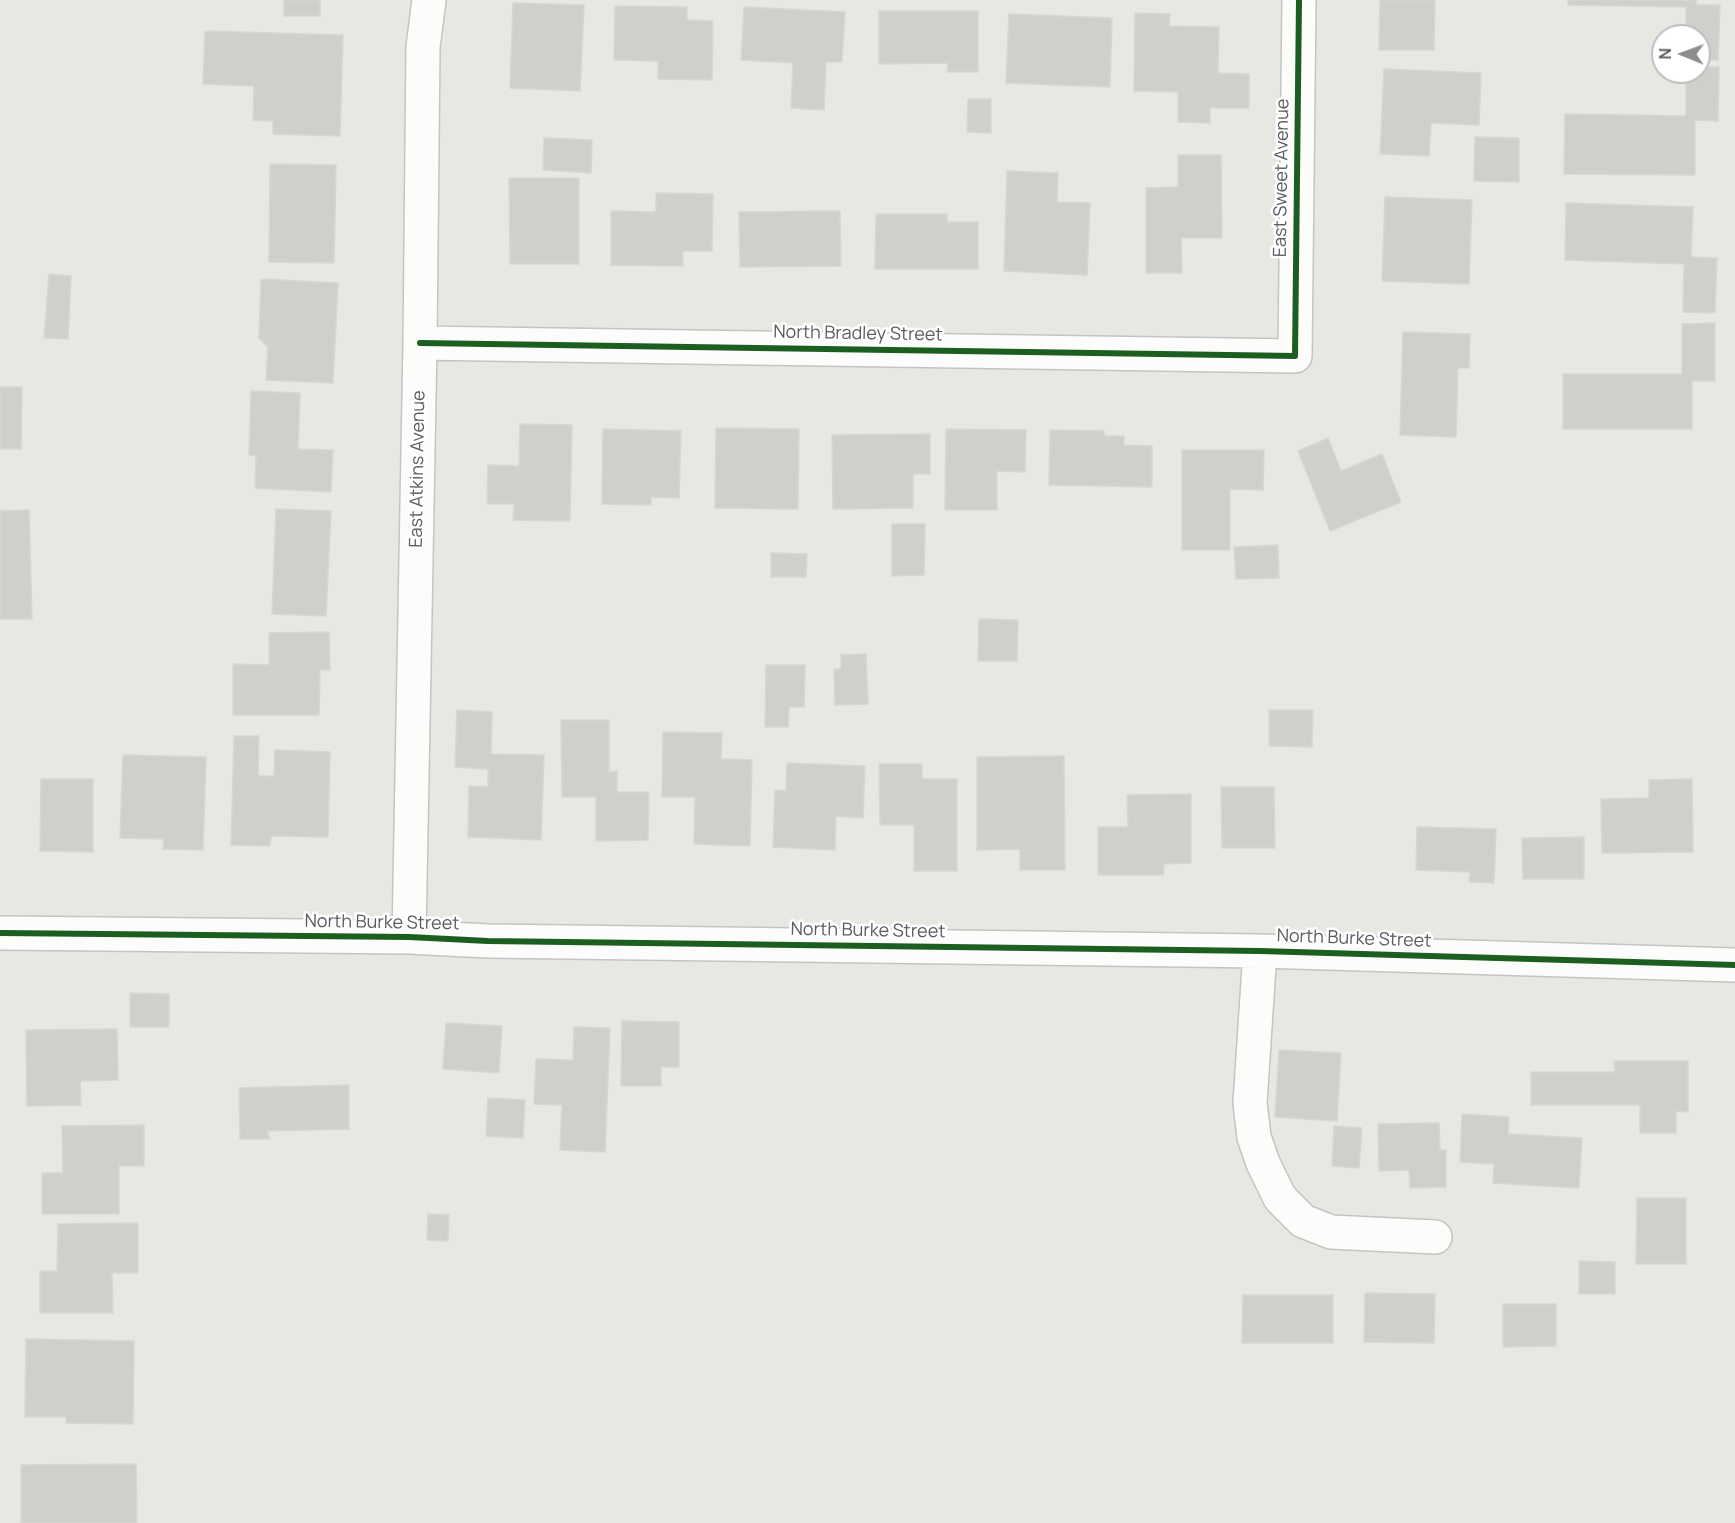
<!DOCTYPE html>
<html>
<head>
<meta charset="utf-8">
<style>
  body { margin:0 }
  #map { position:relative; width:1735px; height:1523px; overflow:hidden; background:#e8e8e3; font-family:Manrope,sans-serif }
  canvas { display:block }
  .north { position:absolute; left:1651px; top:24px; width:60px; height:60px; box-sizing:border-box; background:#fff; border:2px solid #bdbebf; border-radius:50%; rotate:271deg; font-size:16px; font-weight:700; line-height:24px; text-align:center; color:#5a5c60 }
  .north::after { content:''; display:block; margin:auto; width:21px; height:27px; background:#8c8d8e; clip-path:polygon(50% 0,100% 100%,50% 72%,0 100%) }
</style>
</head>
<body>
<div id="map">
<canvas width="1735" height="1523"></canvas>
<div class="north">N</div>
</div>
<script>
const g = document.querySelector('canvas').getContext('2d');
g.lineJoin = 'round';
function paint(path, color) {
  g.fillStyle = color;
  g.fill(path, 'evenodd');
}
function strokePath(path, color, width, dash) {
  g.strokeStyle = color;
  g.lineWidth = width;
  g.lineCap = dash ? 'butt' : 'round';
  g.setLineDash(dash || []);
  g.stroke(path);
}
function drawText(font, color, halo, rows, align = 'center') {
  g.font = font + ' Manrope,sans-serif';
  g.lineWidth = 5;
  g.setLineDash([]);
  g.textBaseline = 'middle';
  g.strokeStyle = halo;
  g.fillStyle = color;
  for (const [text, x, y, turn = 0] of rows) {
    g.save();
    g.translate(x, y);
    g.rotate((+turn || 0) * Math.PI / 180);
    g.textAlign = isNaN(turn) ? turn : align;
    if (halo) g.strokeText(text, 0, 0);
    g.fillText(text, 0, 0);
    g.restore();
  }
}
const building = new Path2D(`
  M 284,0 L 320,0 L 320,16 L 284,16 Z
  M 1380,0 L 1435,0 L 1434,50 L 1379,50 Z
  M 1568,0 L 1696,0 L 1696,5 L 1720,5 L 1718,60 L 1699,60 L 1699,36 L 1686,36 L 1686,7 L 1568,5 Z
  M 513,3 L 584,5 L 580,91 L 510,88 Z
  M 615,6 L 687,7 L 687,20 L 713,21 L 712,80 L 658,79 L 658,61 L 614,60 Z
  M 744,7 L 845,12 L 842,62 L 826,62 L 824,110 L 791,108 L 793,63 L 741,60 Z
  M 879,11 L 978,11 L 978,72 L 947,72 L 948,63 L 879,64 Z
  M 1135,13 L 1170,14 L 1169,26 L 1219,27 L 1218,73 L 1249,74 L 1249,108 L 1210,108 L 1210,123 L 1178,122 L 1178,92 L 1134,91 Z
  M 1009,14 L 1112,18 L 1110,87 L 1006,83 Z
  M 205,31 L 343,35 L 340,136 L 273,134 L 273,121 L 253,120 L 254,86 L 203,84 Z
  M 1699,67 L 1719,67 L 1718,121 L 1695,120 L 1695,175 L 1564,174 L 1565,114 L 1686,116 L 1686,72 L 1699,72 Z
  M 1384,69 L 1481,73 L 1479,125 L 1431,123 L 1429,156 L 1380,154 Z
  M 968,99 L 991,99 L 991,133 L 967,132 Z
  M 1475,137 L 1519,138 L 1519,182 L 1474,181 Z
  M 544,138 L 592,140 L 591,173 L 543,170 Z
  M 1178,155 L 1221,155 L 1222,238 L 1181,238 L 1182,273 L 1146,273 L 1146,188 L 1178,187 Z
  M 270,164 L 336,165 L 334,263 L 269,262 Z
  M 1007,171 L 1058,173 L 1057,202 L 1090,203 L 1087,275 L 1004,271 Z
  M 509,178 L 579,178 L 579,264 L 510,264 Z
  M 656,193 L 713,194 L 712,251 L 683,251 L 683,266 L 611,265 L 611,211 L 656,212 Z
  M 1385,197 L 1472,200 L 1469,284 L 1382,281 Z
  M 1566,203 L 1693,207 L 1691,257 L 1717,258 L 1715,313 L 1683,312 L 1684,264 L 1565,260 Z
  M 840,211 L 841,266 L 740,267 L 739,212 Z
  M 876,214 L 947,214 L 947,222 L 978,222 L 978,269 L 875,269 Z
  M 49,274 L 71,276 L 68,339 L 44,338 Z
  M 261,279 L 338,283 L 333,383 L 266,380 L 268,347 L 259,338 Z
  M 1715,323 L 1715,381 L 1692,381 L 1692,429 L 1563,429 L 1563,374 L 1682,374 L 1682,324 Z
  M 1403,332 L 1470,334 L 1469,368 L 1458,368 L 1456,437 L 1400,435 Z
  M 0,387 L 22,387 L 21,449 L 0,449 Z
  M 251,391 L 300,393 L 298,449 L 333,450 L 331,492 L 255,488 L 256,456 L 249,455 Z
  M 520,424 L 572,425 L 570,521 L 513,520 L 514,504 L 487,504 L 488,465 L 519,466 Z
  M 716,428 L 799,429 L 798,509 L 715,508 Z
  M 603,429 L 681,431 L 679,498 L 651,497 L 651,505 L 602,504 Z
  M 946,429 L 1026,430 L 1025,472 L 997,471 L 997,510 L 945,510 Z
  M 1050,430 L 1104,431 L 1104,436 L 1124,436 L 1124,445 L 1152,446 L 1152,487 L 1049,485 Z
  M 930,434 L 930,474 L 913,474 L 913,508 L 833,509 L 832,435 Z
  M 1328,438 L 1341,471 L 1382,454 L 1401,502 L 1330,531 L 1298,451 Z
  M 1182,450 L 1264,450 L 1263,490 L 1230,489 L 1230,550 L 1182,550 Z
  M 276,509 L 331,511 L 326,616 L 272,614 Z
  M 29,510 L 32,619 L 0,619 L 0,511 Z
  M 892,524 L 925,524 L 924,575 L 892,576 Z
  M 1278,545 L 1279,578 L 1236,579 L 1234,547 Z
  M 771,553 L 807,554 L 806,577 L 771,577 Z
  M 979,619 L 1018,620 L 1017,661 L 978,661 Z
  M 329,632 L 330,670 L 320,670 L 319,715 L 233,715 L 233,664 L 269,665 L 269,633 Z
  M 866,654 L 868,704 L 835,705 L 834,669 L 841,669 L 841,655 Z
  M 766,665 L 805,665 L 804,707 L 789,707 L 788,727 L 765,727 Z
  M 457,710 L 492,712 L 491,754 L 544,755 L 541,840 L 468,837 L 469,786 L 488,787 L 488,769 L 455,767 Z
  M 1269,710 L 1313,710 L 1312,747 L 1269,746 Z
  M 561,720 L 609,720 L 609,772 L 617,771 L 617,792 L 649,792 L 648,840 L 596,841 L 596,797 L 562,797 Z
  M 663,732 L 722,733 L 721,759 L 752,760 L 750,846 L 694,844 L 695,797 L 662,797 Z
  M 234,736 L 259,736 L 258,776 L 274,776 L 275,750 L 330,752 L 328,837 L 271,836 L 270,846 L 231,845 Z
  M 123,755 L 206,757 L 203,850 L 163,849 L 164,839 L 120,838 Z
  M 1064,756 L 1065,870 L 1020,870 L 1020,849 L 977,850 L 977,757 Z
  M 787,763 L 865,766 L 863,818 L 836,816 L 835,850 L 773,847 L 775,790 L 786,791 Z
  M 879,764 L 922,764 L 922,779 L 957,779 L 957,871 L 914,871 L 914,825 L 880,825 Z
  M 41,779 L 93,779 L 93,852 L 40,851 Z
  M 1692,779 L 1693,852 L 1602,853 L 1601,799 L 1649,798 L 1649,780 Z
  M 1221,787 L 1274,787 L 1275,848 L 1222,848 Z
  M 1191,794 L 1191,863 L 1164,864 L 1163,875 L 1098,875 L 1098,827 L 1128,827 L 1127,795 Z
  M 1417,827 L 1496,829 L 1494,883 L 1469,882 L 1470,872 L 1416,870 Z
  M 1584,837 L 1584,879 L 1523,879 L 1522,838 Z
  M 130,993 L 169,994 L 169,1027 L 130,1027 Z
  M 622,1021 L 679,1022 L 679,1067 L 661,1067 L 661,1086 L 621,1086 Z
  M 446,1023 L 502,1026 L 499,1073 L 443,1069 Z
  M 574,1027 L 610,1028 L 605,1152 L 560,1150 L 562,1105 L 534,1104 L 536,1059 L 573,1060 Z
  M 117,1029 L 118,1080 L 80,1081 L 81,1105 L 27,1106 L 26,1030 Z
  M 1279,1050 L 1341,1053 L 1337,1121 L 1275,1117 Z
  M 1614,1061 L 1688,1061 L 1688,1112 L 1676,1111 L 1676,1133 L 1640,1133 L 1640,1105 L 1531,1105 L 1531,1072 L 1615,1072 Z
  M 349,1085 L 349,1129 L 267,1131 L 270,1139 L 240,1139 L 239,1088 Z
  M 488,1098 L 525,1100 L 523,1138 L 486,1136 Z
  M 1462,1114 L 1509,1117 L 1508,1134 L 1582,1138 L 1579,1188 L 1493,1183 L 1494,1164 L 1460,1162 Z
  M 1439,1123 L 1440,1150 L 1446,1150 L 1446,1187 L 1410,1188 L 1409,1170 L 1379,1171 L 1378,1124 Z
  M 144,1125 L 144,1166 L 119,1166 L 119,1214 L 42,1214 L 42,1173 L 63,1173 L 62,1126 Z
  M 1334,1126 L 1362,1128 L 1359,1168 L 1332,1166 Z
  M 1637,1198 L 1686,1198 L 1686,1264 L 1636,1264 Z
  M 428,1214 L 449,1215 L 448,1241 L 427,1240 Z
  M 138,1223 L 138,1273 L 112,1273 L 113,1313 L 40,1313 L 40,1271 L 57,1271 L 58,1224 Z
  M 1579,1261 L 1615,1262 L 1615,1294 L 1579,1294 Z
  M 1365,1293 L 1435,1294 L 1434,1343 L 1364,1342 Z
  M 1243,1295 L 1333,1295 L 1333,1343 L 1242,1343 Z
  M 1503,1304 L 1556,1304 L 1556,1346 L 1503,1347 Z
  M 26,1339 L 134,1341 L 133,1424 L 66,1423 L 66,1417 L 25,1417 Z
  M 136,1464 L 137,1523 L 21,1523 L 21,1465 Z`);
const minor = new Path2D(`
  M 420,343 L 1295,356 L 1299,0
  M 0,933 L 409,937 L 488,941 L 1260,951 L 1735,965
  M 409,937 L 420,343 L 423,47 L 429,0
  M 1260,951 L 1250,1103 L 1254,1137 L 1263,1163 L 1280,1198 L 1303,1221 L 1331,1232 L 1435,1237`);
const cycleway = new Path2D(`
  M 420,343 L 1295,356 L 1299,0
  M 0,933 L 409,937 L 488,941 L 1260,951 L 1735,965`);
const streetNames = [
  ["East Sweet Avenue",1282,178,-89],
  ["North Bradley Street",858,334,1],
  ["East Atkins Avenue",418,469,-89],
  ["North Burke Street",382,923,1],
  ["North Burke Street",868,931,1],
  ["North Burke Street",1354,939,2]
];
paint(building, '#cfcfcc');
strokePath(building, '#d7d6d2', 1.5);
strokePath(minor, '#c4c4c4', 36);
strokePath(minor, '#fcfcfb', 33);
strokePath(cycleway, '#1b5e20', 6);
drawText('18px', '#5a5c60', '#fff', streetNames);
</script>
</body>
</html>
